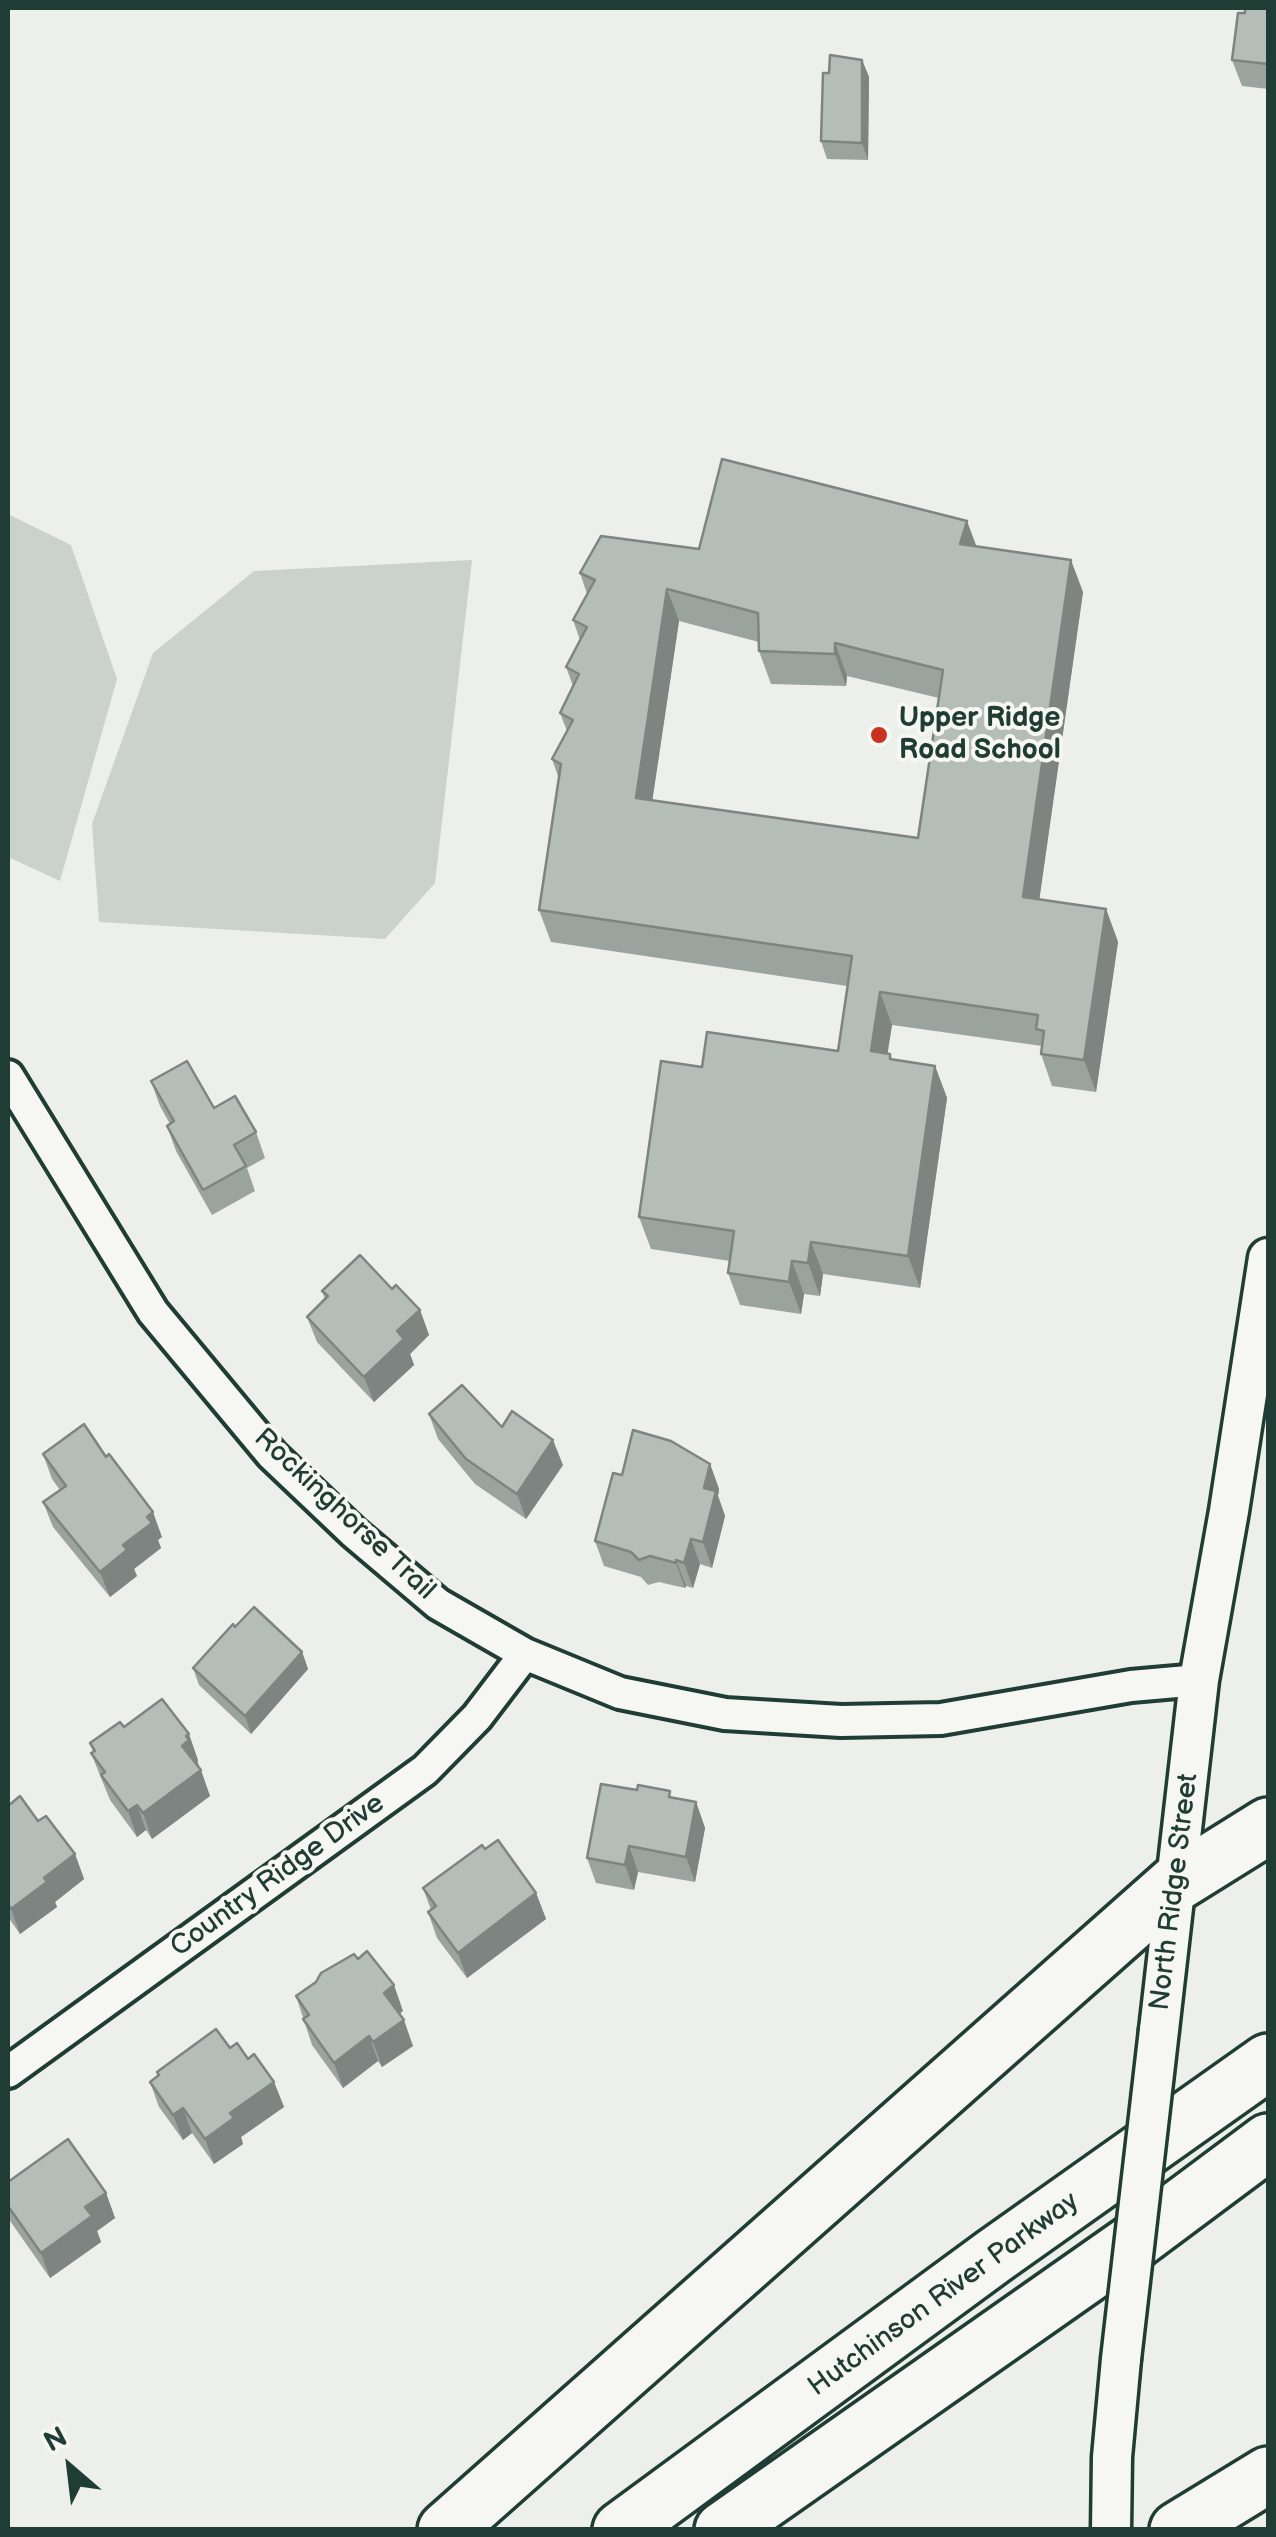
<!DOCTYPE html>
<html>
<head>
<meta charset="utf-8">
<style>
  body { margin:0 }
  #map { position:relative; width:1276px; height:2537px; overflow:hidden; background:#edefea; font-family:"Balsamiq Sans",sans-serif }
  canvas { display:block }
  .frame { position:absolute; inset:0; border:10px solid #1f3d34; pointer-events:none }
  .north { position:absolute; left:20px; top:2417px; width:100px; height:100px; -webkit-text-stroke:8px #f6f6f2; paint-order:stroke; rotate:332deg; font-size:28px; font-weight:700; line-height:40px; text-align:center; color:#1f3d34 }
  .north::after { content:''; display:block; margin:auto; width:35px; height:45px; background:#1f3d34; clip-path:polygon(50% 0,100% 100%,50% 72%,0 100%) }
</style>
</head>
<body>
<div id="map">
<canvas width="1276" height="2537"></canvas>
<div class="frame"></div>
<div class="north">N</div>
</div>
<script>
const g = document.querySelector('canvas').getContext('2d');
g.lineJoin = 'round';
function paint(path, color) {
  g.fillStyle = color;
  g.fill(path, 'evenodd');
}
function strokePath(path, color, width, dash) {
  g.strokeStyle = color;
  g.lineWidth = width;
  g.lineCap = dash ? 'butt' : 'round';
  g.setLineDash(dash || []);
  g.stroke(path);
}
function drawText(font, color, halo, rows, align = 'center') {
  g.font = font + ' "Balsamiq Sans",sans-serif';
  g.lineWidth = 8;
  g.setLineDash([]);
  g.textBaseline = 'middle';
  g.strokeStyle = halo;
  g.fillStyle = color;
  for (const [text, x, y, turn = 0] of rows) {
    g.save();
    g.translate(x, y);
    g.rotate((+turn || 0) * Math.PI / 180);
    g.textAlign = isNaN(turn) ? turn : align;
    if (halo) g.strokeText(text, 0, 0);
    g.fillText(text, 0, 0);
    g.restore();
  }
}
const green = new Path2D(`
  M 8,514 L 71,545 L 117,679 L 60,881 L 8,857 Z
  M 472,560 L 435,883 L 385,939 L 99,922 L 92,824 L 153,653 L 254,571 Z`);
const minor = new Path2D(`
  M 8,1076 L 153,1312 L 272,1455 L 353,1532 L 438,1604 L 525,1654 L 620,1693 L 725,1714 L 841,1721 L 941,1719 L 1131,1686 L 1199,1680
  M 8,2072 L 425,1770 L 477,1717 L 525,1654`);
const tertiary = new Path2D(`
  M 1159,2030 L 1199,1680 L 1229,1511 L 1268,1258
  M 1111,2530 L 1112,2457 L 1121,2359`);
const motorway = new Path2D(`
  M 446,2530 L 1175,1884 L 1268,1826
  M 621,2530 L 994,2256 L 1268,2062
  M 723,2530 L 1138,2239 L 1268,2142
  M 1178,2530 L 1268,2475`);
const tertiaryBridge = new Path2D(`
  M 1121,2359 L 1159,2030`);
const wall = new Path2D(`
  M 1268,8 L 1268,89 L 1242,86 L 1232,60 L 1245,13 Z
  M 862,60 L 869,77 L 868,160 L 827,159 L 821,141 L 829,73 Z
  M 977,546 L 1083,592 L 1039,900 L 1106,909 L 1118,942 L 1096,1092 L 1052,1086 L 1041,1054 L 1042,1046 L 892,1025 L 887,1053 L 890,1054 L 892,1059 L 935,1066 L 947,1098 L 920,1288 L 823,1274 L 820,1296 L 804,1294 L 801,1314 L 740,1305 L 728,1273 L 730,1261 L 651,1249 L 639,1217 L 702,1067 L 838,1051 L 847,986 L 551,942 L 539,910 L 559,779 L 552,759 L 567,731 L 560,713 L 573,686 L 566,667 L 580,640 L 573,620 L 587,594 L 580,573 L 699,549 ZM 679,621 L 759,642 L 759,651 L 771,684 L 846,686 L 847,676 L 939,698 L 918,838 L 652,800 Z
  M 151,1081 L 214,1108 L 256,1132 L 265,1158 L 247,1168 L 255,1191 L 212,1215 L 176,1151 L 167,1126 L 170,1124 L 160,1106 Z
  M 392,1289 L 420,1310 L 429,1335 L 410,1354 L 414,1365 L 374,1402 L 317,1342 L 307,1317 L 325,1299 L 322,1291 Z
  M 429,1414 L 502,1427 L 563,1465 L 526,1519 L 475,1484 L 438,1439 Z
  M 43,1454 L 162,1537 L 158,1540 L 161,1548 L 134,1569 L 137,1576 L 110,1597 L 53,1527 L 43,1502 L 60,1490 L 52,1479 Z
  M 710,1464 L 719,1489 L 718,1496 L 725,1516 L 712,1568 L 700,1564 L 693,1588 L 686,1586 L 685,1588 L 659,1582 L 648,1585 L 641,1577 L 604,1566 L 595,1541 L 622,1475 Z
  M 302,1652 L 308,1669 L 251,1734 L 199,1685 L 193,1668 Z
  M 124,1727 L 198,1760 L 198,1766 L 210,1796 L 152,1839 L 146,1830 L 137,1837 L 110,1800 L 91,1753 L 93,1752 L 90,1743 Z
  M 672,1798 L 696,1802 L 705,1828 L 695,1882 L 638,1872 L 634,1890 L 596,1883 L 587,1858 Z
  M 8,1806 L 38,1821 L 75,1854 L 84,1879 L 55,1902 L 57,1907 L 20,1934 L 8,1917 Z
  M 485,1849 L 536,1893 L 546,1919 L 467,1978 L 437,1938 L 428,1912 L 431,1910 L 423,1888 Z
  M 296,1996 L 403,2011 L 399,2014 L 413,2046 L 382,2067 L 378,2061 L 343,2088 L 312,2045 Z
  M 230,2048 L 248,2059 L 274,2082 L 284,2107 L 241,2137 L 243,2144 L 214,2164 L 192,2133 L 183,2140 L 159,2107 L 150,2082 L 158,2076 L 157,2072 Z
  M 8,2182 L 106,2193 L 115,2218 L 97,2231 L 101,2242 L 50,2278 L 8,2218 Z`);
const shadedWall = new Path2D(`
  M 862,60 L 869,77 L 868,160 L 862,143 Z
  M 967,521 L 979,553 L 960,544 Z
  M 1071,560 L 1083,592 L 1035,930 L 1023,897 Z
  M 667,589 L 679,621 L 648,830 L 636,798 Z
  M 835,643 L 847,676 L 846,686 L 835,654 Z
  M 1106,909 L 1118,942 L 1096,1092 L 1084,1060 Z
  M 880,992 L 892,1025 L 883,1083 L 871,1051 Z
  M 935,1066 L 947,1098 L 920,1288 L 908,1256 Z
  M 811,1242 L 823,1274 L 820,1296 L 808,1263 Z
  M 792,1261 L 804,1294 L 801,1314 L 789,1282 Z
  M 420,1310 L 429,1335 L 410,1354 L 414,1365 L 374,1402 L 364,1377 L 397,1331 Z
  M 553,1440 L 563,1465 L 526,1519 L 517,1494 Z
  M 710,1464 L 719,1489 L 718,1496 L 725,1516 L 712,1568 L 703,1542 L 704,1488 Z
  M 153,1512 L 162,1537 L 158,1540 L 161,1548 L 134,1569 L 137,1576 L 110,1597 L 100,1572 L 147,1517 Z
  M 691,1539 L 700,1564 L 693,1588 L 684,1563 Z
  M 676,1560 L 686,1586 L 685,1588 L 676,1563 Z
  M 302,1652 L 308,1669 L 251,1734 L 245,1716 Z
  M 189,1734 L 198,1760 L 197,1761 L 199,1766 L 191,1771 L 182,1746 Z
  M 201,1770 L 210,1796 L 152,1839 L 143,1813 Z
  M 696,1802 L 705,1828 L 695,1882 L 686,1857 Z
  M 137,1805 L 146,1830 L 137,1837 L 128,1811 Z
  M 629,1846 L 638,1872 L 634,1890 L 625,1865 Z
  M 75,1854 L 84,1879 L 55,1902 L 57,1907 L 20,1934 L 11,1909 L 44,1878 Z
  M 536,1893 L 546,1919 L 467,1978 L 458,1953 Z
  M 394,1985 L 403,2011 L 393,2018 L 384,1993 Z
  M 404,2020 L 413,2046 L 382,2067 L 373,2042 Z
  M 369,2036 L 378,2061 L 343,2088 L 334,2063 Z
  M 274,2082 L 284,2107 L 241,2137 L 243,2144 L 214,2164 L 205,2139 L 230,2113 Z
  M 183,2108 L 192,2133 L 183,2140 L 173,2115 Z
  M 106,2193 L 115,2218 L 97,2231 L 101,2242 L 50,2278 L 41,2253 L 85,2207 Z`);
const building = new Path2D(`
  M 1245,8 L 1268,8 L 1268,64 L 1232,60 L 1238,13 L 1245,13 Z
  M 830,55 L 862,60 L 862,143 L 821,141 L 823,73 L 829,73 Z
  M 722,459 L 967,521 L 960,544 L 1071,560 L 1023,897 L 1106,909 L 1084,1060 L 1041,1054 L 1044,1031 L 1036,1029 L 1038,1015 L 880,992 L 871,1051 L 890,1054 L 890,1059 L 935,1066 L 908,1256 L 811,1242 L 808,1263 L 792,1261 L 789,1282 L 728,1273 L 734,1231 L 639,1217 L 661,1061 L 702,1067 L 707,1032 L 838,1051 L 852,956 L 539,910 L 561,764 L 552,759 L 573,720 L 560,713 L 579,674 L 566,667 L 587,627 L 573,620 L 595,580 L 580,573 L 601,536 L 699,549 ZM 667,589 L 758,613 L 759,651 L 835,654 L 835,643 L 943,670 L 918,838 L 636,798 Z
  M 187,1061 L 214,1108 L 235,1096 L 256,1132 L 234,1145 L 246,1166 L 203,1190 L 167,1126 L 174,1121 L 151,1081 Z
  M 360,1255 L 392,1289 L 396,1285 L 420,1310 L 397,1331 L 404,1339 L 364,1377 L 307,1317 L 328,1296 L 322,1291 Z
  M 462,1385 L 502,1427 L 512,1411 L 553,1440 L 517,1494 L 466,1459 L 429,1414 Z
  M 84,1424 L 106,1457 L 109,1454 L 153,1512 L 147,1517 L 152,1523 L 123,1545 L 127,1550 L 100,1572 L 43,1502 L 66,1486 L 43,1454 Z
  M 633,1430 L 671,1441 L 710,1464 L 704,1488 L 716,1491 L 703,1542 L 691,1539 L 684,1563 L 676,1560 L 676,1563 L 650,1556 L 639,1560 L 631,1552 L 595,1541 L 613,1473 L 622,1475 Z
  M 254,1607 L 302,1652 L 245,1716 L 193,1668 L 233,1624 L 235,1627 Z
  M 162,1699 L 189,1734 L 186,1736 L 189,1740 L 182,1746 L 201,1770 L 143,1813 L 137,1805 L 128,1811 L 101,1775 L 105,1772 L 91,1753 L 95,1751 L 90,1743 L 120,1722 L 124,1727 Z
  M 601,1784 L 637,1790 L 638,1785 L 670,1791 L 669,1797 L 696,1802 L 686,1857 L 629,1846 L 625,1865 L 587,1858 Z
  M 20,1796 L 38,1821 L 46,1816 L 75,1854 L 44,1878 L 47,1882 L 11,1909 L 8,1904 L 8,1806 Z
  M 498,1840 L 536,1893 L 458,1953 L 428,1912 L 436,1906 L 423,1888 L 482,1845 L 485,1849 Z
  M 367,1951 L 394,1985 L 384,1993 L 404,2020 L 373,2042 L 369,2036 L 334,2063 L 303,2019 L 309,2015 L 296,1996 L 316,1982 L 321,1973 L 354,1954 L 358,1959 Z
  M 216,2029 L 230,2048 L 237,2043 L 248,2059 L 254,2054 L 274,2082 L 230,2113 L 234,2118 L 205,2139 L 183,2108 L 173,2115 L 150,2082 L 159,2075 L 157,2072 Z
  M 68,2139 L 106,2193 L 85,2207 L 92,2216 L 41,2253 L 8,2206 L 8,2182 Z`);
const markers = [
  [879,735,10,"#c8321e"]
];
const poiNames = [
  ["Upper Ridge",899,719],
  ["Road School",899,751]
];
const streetNames = [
  ["Rockinghorse Trail",344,1515,43],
  ["Country Ridge Drive",278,1876,-36],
  ["North Ridge Street",1175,1892,-83],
  ["Hutchinson River Parkway",944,2295,-36]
];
paint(green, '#cbd2cc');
strokePath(minor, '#1f3d34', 38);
strokePath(tertiary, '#1f3d34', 45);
strokePath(motorway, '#1f3d34', 62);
strokePath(minor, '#f6f6f2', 30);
strokePath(tertiary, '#f6f6f2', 38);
strokePath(motorway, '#f6f6f2', 55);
strokePath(tertiaryBridge, '#1f3d34', 45, []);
strokePath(tertiaryBridge, '#f6f6f2', 38);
paint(wall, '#9ba39e');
paint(shadedWall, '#7e8481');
paint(building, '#b4bdb8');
strokePath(building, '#7e8481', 2.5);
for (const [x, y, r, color] of markers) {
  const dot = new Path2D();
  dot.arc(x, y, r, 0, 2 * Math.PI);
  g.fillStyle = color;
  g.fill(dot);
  strokePath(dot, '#f6f6f2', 4);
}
drawText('bold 28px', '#1f3d34', '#f6f6f2', poiNames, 'left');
drawText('28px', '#1f3d34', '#f6f6f2', streetNames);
</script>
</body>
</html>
